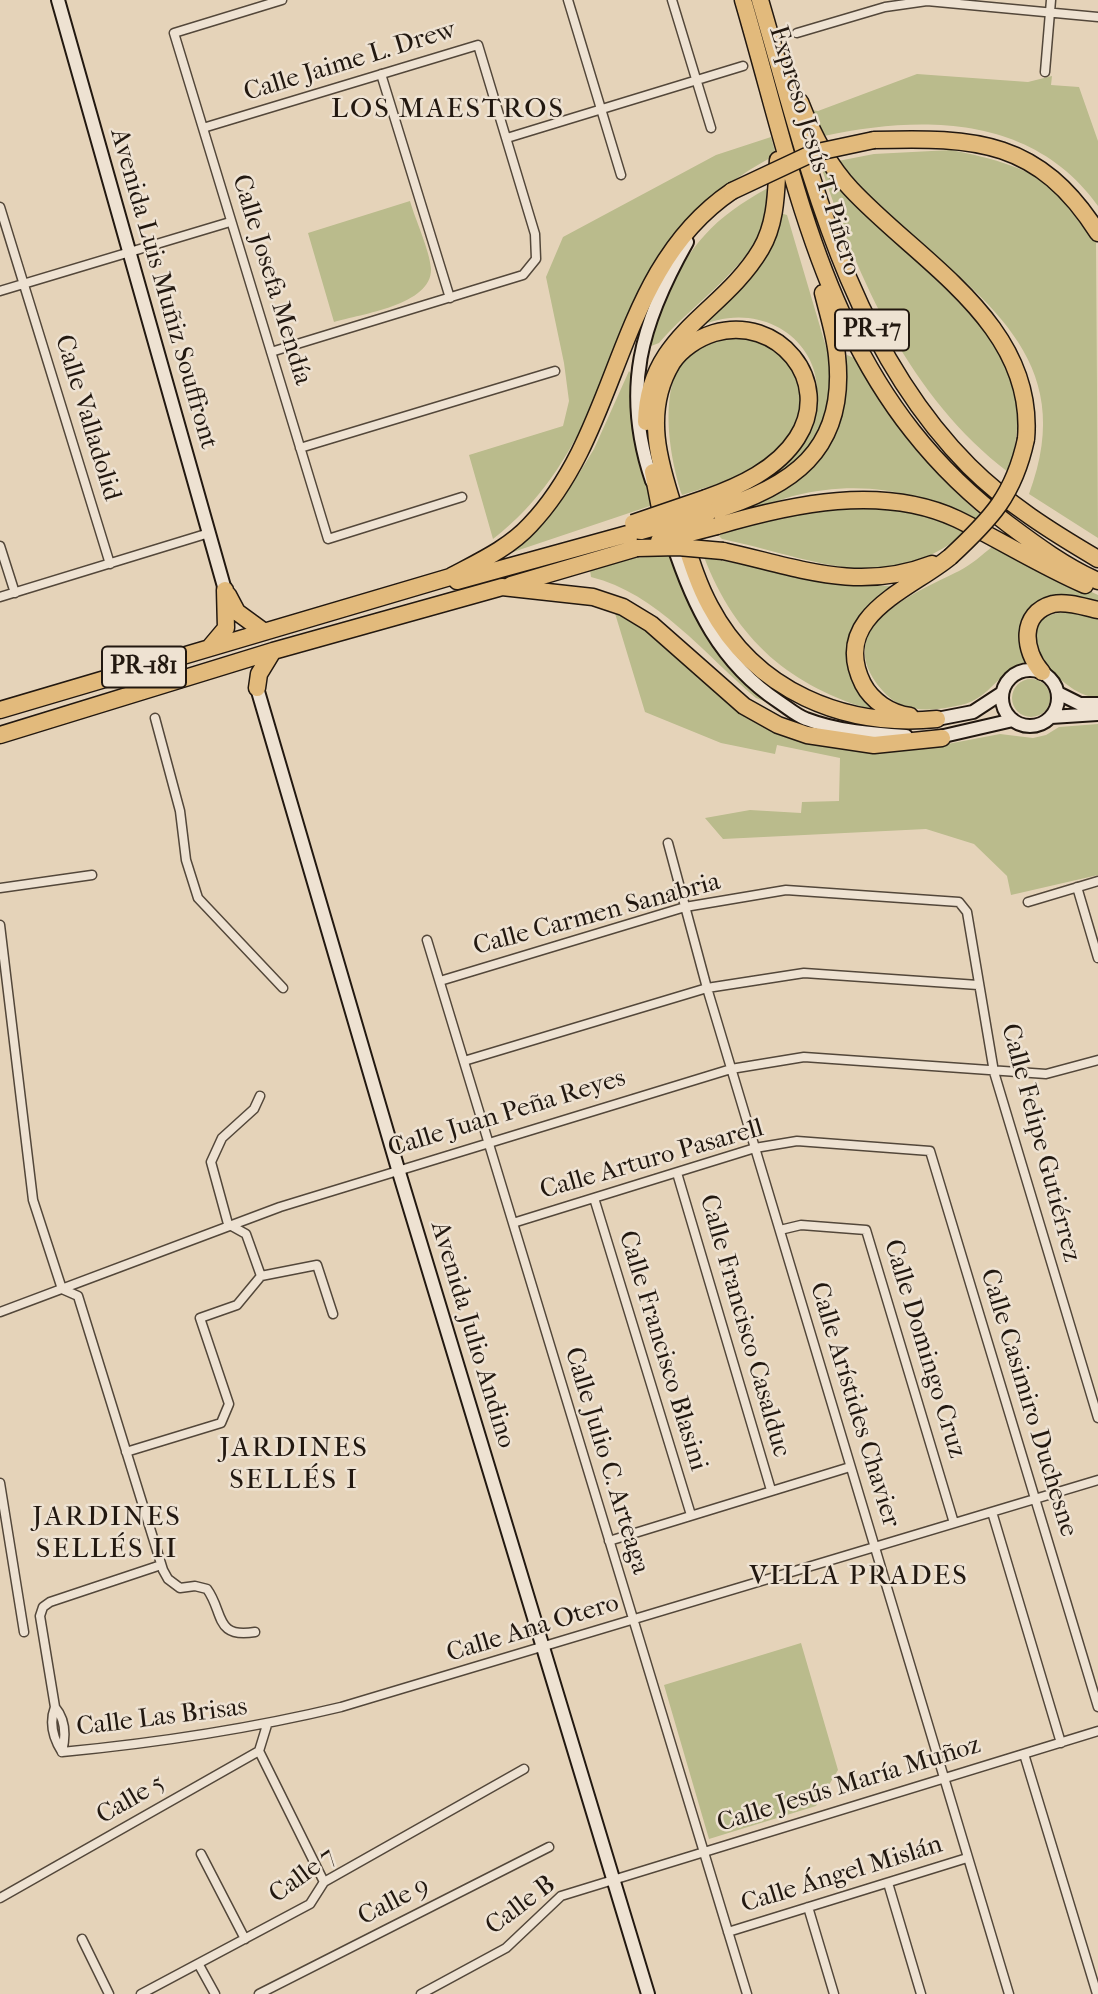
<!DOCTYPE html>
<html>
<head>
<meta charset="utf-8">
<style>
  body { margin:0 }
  canvas { display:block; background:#e5d3b9 }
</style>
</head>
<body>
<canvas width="1098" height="1994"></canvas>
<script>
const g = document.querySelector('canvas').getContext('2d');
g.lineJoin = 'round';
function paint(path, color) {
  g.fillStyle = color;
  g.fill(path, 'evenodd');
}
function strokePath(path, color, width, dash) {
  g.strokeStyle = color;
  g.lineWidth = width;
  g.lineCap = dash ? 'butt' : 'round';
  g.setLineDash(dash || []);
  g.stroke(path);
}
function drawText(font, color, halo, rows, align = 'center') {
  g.font = font + ' "IM FELL French Canon",serif';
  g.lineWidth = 5;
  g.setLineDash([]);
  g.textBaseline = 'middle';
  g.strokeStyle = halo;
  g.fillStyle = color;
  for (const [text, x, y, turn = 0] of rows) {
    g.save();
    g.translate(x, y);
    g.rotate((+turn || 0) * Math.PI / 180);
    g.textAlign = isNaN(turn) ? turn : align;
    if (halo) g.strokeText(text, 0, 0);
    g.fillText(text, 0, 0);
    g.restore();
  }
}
const green = new Path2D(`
  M 917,74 L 1028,82 L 1052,76 L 1051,85 L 1079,87 L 1098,141 L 1098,206 C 1033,115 923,115 824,136 L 811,110 L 818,111 Z
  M 771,137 L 776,155 C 727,180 692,212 658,255 C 606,355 587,467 493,539 L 469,455 L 563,426 L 569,401 L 564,363 L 546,277 L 563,237 L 716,155 Z
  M 951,150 C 1017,163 1062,178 1096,240 L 1098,538 L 1029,494 C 1081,357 980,298 893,218 C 873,201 856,180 838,161 L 874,154 Z
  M 826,164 C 852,194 878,223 906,251 C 971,314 1044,369 1008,472 C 910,397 858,280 821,166 Z
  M 768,188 C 766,205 764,221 758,236 C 741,272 686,311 659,343 L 651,346 C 648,332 658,313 664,300 C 690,245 713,218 768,188 Z
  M 410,201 C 415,219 430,251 431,269 C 432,305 361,314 334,322 L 308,233 Z
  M 780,213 L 787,215 L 829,357 C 832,393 826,432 800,460 C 790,471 771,479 758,487 L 755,483 C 767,470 805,437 810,424 C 841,350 763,292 695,329 Z
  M 728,335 C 739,336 757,335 766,340 C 771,343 777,351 781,355 C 808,384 810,415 783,446 C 759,474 716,484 682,495 C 669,456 654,372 698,347 C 707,341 719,339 728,335 Z
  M 847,355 L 854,358 C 895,422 924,466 982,516 L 976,523 C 918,489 858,480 793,496 C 775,501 749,513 730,511 C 789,487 831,468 845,398 C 848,384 844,368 847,355 Z
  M 629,371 L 635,379 C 628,424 639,462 653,505 L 510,553 L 508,551 L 575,480 L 594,449 Z
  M 846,505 L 919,511 L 969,530 C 886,599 814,558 722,539 L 719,536 L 728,530 Z
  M 993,546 L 1098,595 L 1098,606 L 1068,600 L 1021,630 L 1020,648 L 1026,662 C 999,669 992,698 961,705 C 933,711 902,715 882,690 C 828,627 915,593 959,571 C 971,565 982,555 993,546 Z
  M 673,555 L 689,602 L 770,703 L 756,698 C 705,655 657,593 591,577 L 590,570 L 635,558 Z
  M 704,557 L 844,585 L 892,586 L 893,590 L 854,645 L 879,706 L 876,711 C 790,687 736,640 704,557 Z
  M 614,610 L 640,624 L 740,709 L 891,751 L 916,750 L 1000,734 L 1033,738 L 1046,735 L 1059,727 L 1098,724 L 1098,875 L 1011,895 L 1007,876 L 974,844 L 926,829 L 723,839 L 705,818 L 750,810 L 801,813 L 802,802 L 839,801 L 840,758 L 777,745 L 775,754 L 721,743 L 645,712 Z
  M 1070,612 L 1098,618 L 1098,697 C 1063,700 992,614 1070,612 Z
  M1012 698a19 19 0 1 1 38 0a19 19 0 1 1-38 0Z
  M 801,1643 L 838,1770 L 816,1806 L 709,1839 L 664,1685 Z`);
const street = new Path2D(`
  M 282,0 L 174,33 L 328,539 L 462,497
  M 568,0 L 621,175
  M 672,0 L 711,128
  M 797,33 L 885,7 L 927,1 L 1098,17
  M 1045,72 L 1051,0
  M 381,74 L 450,298
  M 203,128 L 478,45 L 535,234 L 536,259 L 523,275 L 271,352
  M 507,138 L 743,66
  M 0,207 L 110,564
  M 0,291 L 230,222
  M 300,448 L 555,371
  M 0,546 L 15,593
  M 0,597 L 209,533
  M 155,718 L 180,811 L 186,860 L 198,898 L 283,988
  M 668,843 L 707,988 L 1009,1994
  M 1077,887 L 1098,958
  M 0,888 L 92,875
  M 1028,902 L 1098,881
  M 0,925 L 33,1200 L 62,1289 L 78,1296 L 163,1570 L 168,1579 L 180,1588 L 195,1586 L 207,1589 C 224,1612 214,1639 255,1632
  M 427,940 L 747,1994
  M 440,981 L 685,907 L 786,890 L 959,902 L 967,912 L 994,1072 L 1098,1418
  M 464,1061 L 707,988 L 804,973 L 978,985
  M 677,1173 L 771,1490
  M 594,1198 L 691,1515
  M 513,1223 L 755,1148 L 797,1141 L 930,1151 L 1098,1707
  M 780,1230 L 801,1225 L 866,1230 L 954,1523
  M 261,1276 L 317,1265 L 333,1314
  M 0,1312 L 280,1207 L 731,1069 L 804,1057 L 1046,1074 L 1098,1060
  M 126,1452 L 221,1423 L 229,1404 L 200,1318 L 237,1305 L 261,1276 L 246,1234 L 228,1224 L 211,1162 L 222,1138 L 254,1109 L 260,1096
  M 0,1483 L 24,1632
  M 992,1512 L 1061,1743
  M 609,1541 L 850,1467
  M 55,1707 C 66,1720 66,1736 62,1752
  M 259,1751 L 324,1882
  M 62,1752 C 157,1743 249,1729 341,1707 L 1098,1480
  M 62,1752 C 53,1738 49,1723 55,1707 L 40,1616 L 43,1607 L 50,1602 L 161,1565
  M 1024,1754 L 1097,1994
  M 201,1854 L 245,1939
  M 888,1883 L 921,1994
  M 0,1898 L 259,1751 L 267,1725
  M 808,1907 L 834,1994
  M 728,1932 L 967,1858
  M 82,1939 L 109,1994
  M 199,1965 L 215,1994
  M 141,1994 L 310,1904 L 324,1882 L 524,1769
  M 259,1994 L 549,1847
  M 421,1994 L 506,1948 L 561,1896 L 1098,1731`);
const secondary = new Path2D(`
  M 58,0 L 225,590
  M 652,481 C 621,390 641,323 687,242
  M 672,541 C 693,606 720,663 779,702 C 788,708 797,716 806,719 C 837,731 873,734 906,736
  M1002 698a28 28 0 1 1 56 0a28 28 0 1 1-56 0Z
  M 257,688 L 398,1169 L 648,1994
  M 1058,693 L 1080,704 L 1098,704
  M 1051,717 L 1098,714
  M 937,719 L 973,712 L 1002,693
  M 935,738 L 1013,720`);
const highway = new Path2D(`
  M 743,0 C 802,201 829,390 1008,524 C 1036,545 1066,567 1098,581
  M 760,0 C 808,163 845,341 969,466 C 1006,503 1052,532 1098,559
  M 800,102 C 812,133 827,164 851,189 C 919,262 1036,324 1026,439
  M 874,140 C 976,137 1039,140 1098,233
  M 646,422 C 648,333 722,315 761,249 C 777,222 776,189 778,160
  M 653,472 L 660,508
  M 706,498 C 740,486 777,469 797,438 C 834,381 777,314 714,333 C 698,338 681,349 672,363 C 643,411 659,463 675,511 C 686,542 694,577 710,606 C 755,691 844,728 937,719
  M 709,512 C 791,488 847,451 837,356 C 835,335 828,314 823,293
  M 717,526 C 792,504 882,484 957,519 C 1000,540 1041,566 1085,585
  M 723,551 C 797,567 857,593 932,564
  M 457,581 L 635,532
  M 511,585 L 637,548
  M 228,595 L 237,612 L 263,631
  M 210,647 L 226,628 L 225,590
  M 1042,672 C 1023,651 1019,613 1053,604 C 1067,601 1084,607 1098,610
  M 257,688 L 259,674 L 273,651
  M 0,710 L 450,577 C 478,562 509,548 530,525 C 623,427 614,271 732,191
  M 910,716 C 890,713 872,701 863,684 C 829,616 910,590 950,557
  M 0,735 L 273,651 L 502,587 L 593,597 L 623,607 L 651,624 L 744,706 L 778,725 L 807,735 L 874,745 L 942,738`);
const highwayBridge = new Path2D(`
  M 732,191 L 813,153 L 874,140
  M 633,523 L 706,498
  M 641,531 L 709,512
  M 659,541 L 717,526
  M 637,548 L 678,547 L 723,551
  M 950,557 C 991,519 1014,495 1026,439`);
const shields = [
  [872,330,74],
  [144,667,84]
];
const shieldNames = [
  ["PR-17",872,330],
  ["PR-181",144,667]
];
const streetNames = [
  ["Calle Jaime L. Drew",350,62,-17],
  ["Expreso Jesús T. Piñero",814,151,73],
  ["Calle Josefa Mendía",271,280,73],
  ["Avenida Luis Muñiz Souffront",163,289,74],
  ["Calle Valladolid",87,418,73],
  ["Calle Carmen Sanabria",597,915,-15],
  ["Calle Juan Peña Reyes",507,1114,-17],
  ["Calle Felipe Gutiérrez",1040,1143,75],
  ["Calle Arturo Pasarell",652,1160,-16],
  ["Calle Francisco Casalduc",744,1326,74],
  ["Avenida Julio Andino",472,1335,73],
  ["Calle Domingo Cruz",924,1349,73],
  ["Calle Francisco Blasini",662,1351,73],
  ["Calle Casimiro Duchesne",1028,1403,73],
  ["Calle Arístides Chavier",854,1405,73],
  ["Calle Julio C. Arteaga",606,1461,73],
  ["Calle Ana Otero",533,1629,-17],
  ["Calle Las Brisas",162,1718,-7],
  ["Calle Jesús María Muñoz",849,1785,-17],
  ["Calle 5",131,1800,-30],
  ["Calle Ángel Mislán",842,1875,-17],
  ["Calle 7",303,1876,-36],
  ["Calle 9",394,1902,-27],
  ["Calle B",521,1906,-37]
];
const neighbourhoodNames = [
  ["LOS MAESTROS",448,110],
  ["JARDINES",294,1449],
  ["SELLÉS I",294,1481],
  ["JARDINES",107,1518],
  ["SELLÉS II",107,1550],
  ["VILLA PRADES",859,1577]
];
paint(green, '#babb8c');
strokePath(street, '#53473a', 11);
strokePath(secondary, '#221810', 16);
strokePath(highway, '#221810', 19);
strokePath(street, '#eee2d2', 8);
strokePath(secondary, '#eee2d2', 12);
strokePath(highway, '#e2ba7c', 16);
strokePath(highwayBridge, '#221810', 19, []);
strokePath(highwayBridge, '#e2ba7c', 16);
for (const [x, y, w] of shields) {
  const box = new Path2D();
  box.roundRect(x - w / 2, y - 20.5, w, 41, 5);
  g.fillStyle = '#eee2d2';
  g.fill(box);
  strokePath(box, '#221810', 2);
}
drawText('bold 24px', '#221810', null, shieldNames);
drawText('26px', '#221810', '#eee2d2', streetNames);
g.letterSpacing = '2px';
drawText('28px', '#221810', '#eee2d2', neighbourhoodNames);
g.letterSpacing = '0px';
</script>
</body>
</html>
